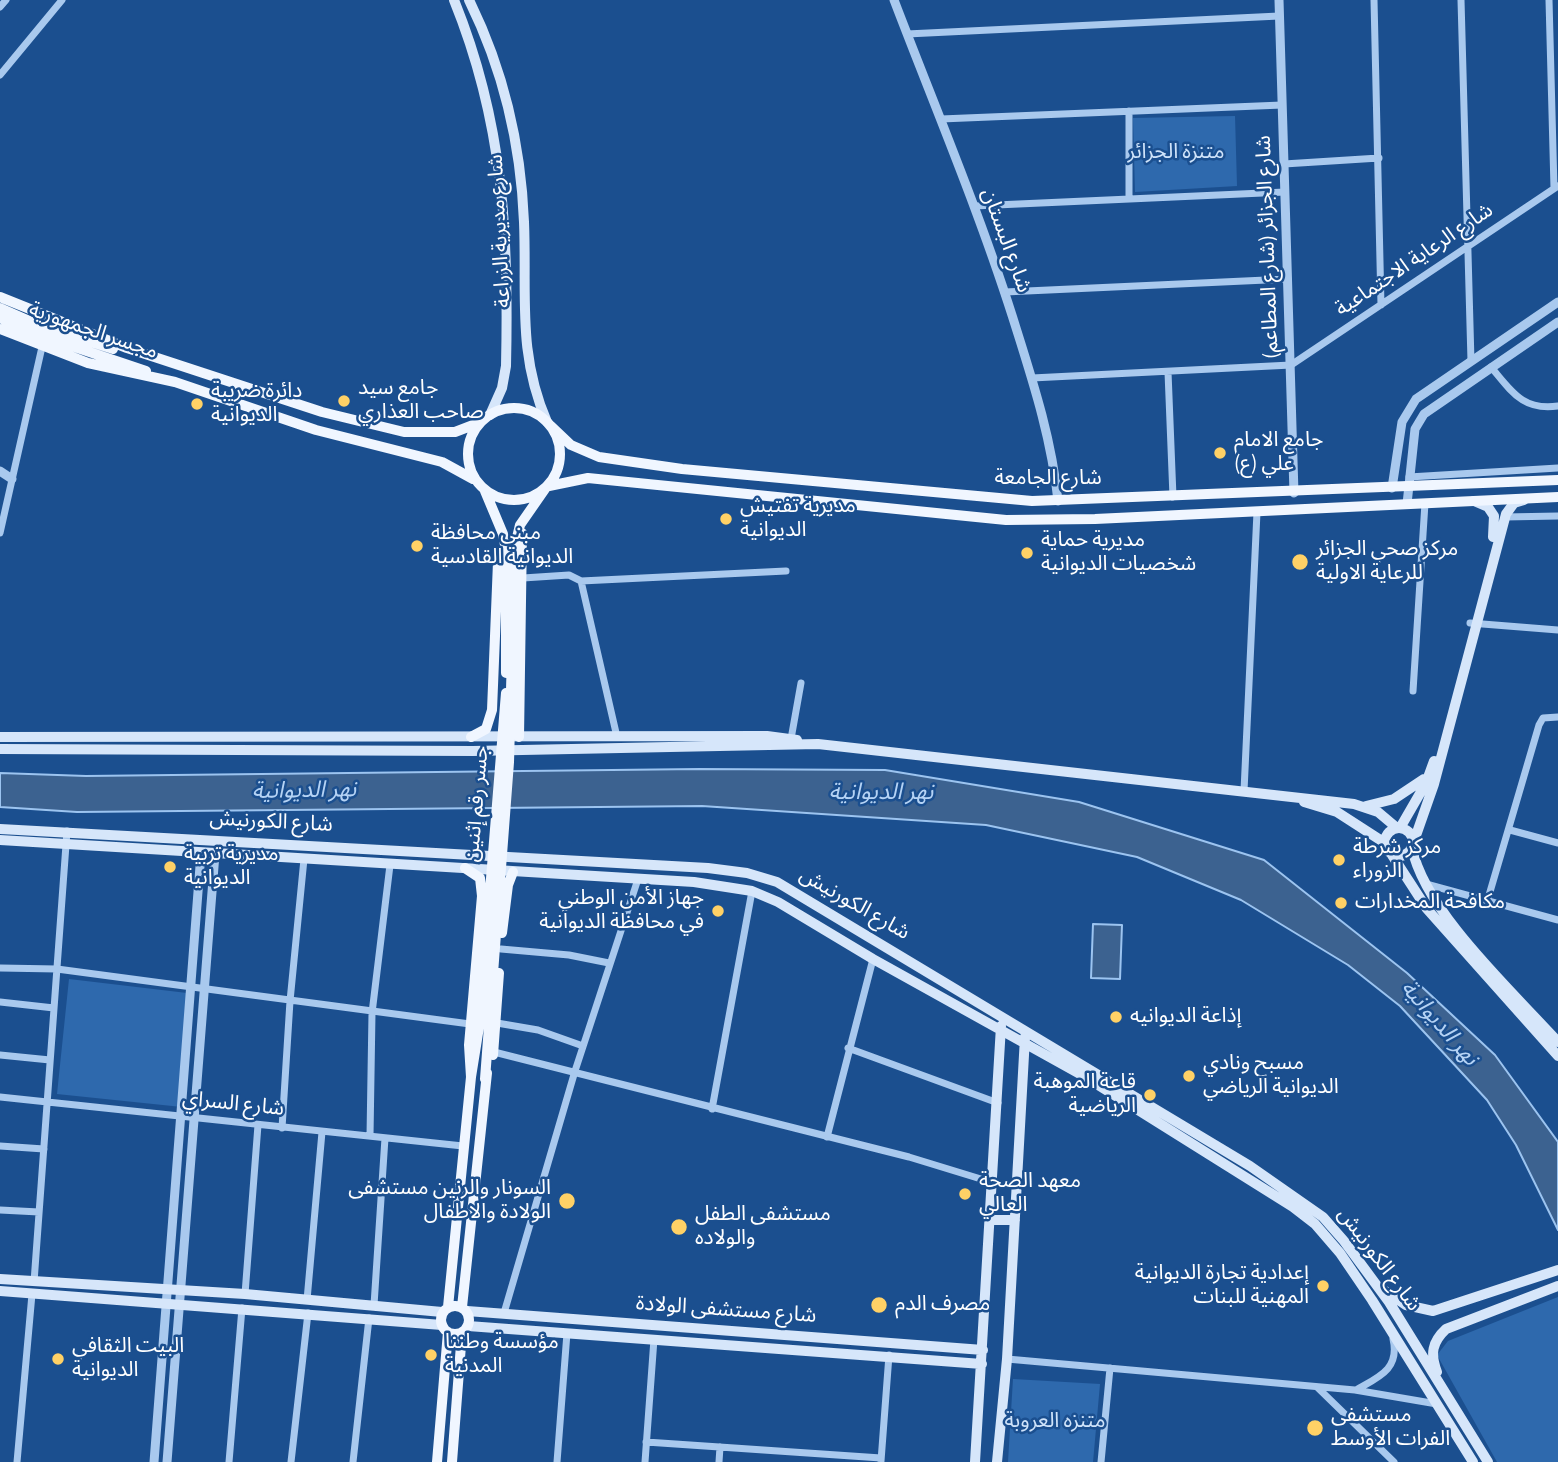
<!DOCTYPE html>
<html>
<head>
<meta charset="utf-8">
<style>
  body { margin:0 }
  canvas { display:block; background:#1b4f8f }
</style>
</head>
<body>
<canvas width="1558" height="1462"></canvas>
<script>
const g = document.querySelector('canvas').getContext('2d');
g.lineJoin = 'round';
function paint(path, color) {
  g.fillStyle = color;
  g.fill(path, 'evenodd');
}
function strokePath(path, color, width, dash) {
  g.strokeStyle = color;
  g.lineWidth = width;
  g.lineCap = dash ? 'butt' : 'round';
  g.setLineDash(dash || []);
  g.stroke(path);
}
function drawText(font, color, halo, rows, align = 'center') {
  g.font = font + ' "Source Sans 3","Noto Sans Arabic",sans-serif';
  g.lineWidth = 5;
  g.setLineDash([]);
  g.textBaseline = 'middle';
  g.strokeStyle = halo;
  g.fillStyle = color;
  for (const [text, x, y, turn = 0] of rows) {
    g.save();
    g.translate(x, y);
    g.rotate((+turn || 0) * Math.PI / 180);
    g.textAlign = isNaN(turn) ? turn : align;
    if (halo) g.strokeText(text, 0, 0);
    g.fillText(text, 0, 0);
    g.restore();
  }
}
const green = new Path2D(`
  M 1235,116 L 1237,186 L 1135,192 L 1133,118 Z
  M 69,979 L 187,993 L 182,1107 L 57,1094 Z
  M 1558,1297 L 1558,1462 L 1497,1462 L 1437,1355 L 1448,1341 Z
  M 1013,1379 L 1100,1384 L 1093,1462 L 1008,1462 Z`);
const water = new Path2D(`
  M 699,769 L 885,770 L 1079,802 L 1264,860 L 1407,973 L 1495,1055 L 1558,1142 L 1558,1230 L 1516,1145 L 1487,1100 L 1400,1006 L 1348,965 L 1241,900 L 1137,857 L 986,825 L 702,806 L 77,812 L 0,807 L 0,773 L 86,776 Z
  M 1093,924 L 1122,925 L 1120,979 L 1091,978 Z`);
const minor = new Path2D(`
  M 1374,0 L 1381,305
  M 1461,0 L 1471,361
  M 1549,0 L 1554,188
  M 0,7 L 6,0
  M 907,34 L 1279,16
  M 0,75 L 62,0
  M 941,119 L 1282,105
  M 1284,164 L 1379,158
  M 1129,198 L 1129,111
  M 974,206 L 1285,192
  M 1005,292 L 1288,279
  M 1491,367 C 1512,392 1523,411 1558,406
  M 1168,372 L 1173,497
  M 1032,378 L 1291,365 L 1558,186
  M 1409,477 L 1558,468
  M 1505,517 L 1558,516
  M 0,533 L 42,347
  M 523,578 L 569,575 L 581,581 L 617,737
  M 581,581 L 786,571
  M 1470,623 L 1558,630
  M 1413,691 L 1425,503
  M 791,739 L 801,683
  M 1244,791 L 1257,512
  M 1510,830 L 1558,843
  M 1426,884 L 1558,920
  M 1487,902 L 1539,725 L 1543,718 L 1558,717
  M 501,949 L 569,955 L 609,963
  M 0,968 L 57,969 L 470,1024
  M 0,1002 L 54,1008
  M 497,1023 L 538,1030 L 583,1046
  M 848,1048 L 998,1103
  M 494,1052 L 909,1157 L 994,1183
  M 0,1055 L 50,1060
  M 0,1097 L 463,1146
  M 712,1109 L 752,891
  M 282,1128 L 290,1001 L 304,859
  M 370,1136 L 372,1013 L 390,865
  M 827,1137 L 873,959
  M 0,1146 L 44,1149
  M 0,1210 L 39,1212
  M 34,1282 L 67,831
  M 245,1294 L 258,1125
  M 307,1300 L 322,1132
  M 374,1305 L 385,1138
  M 504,1313 L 575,1071 L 638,879
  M 1007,1359 L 1355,1390 L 1437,1404
  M 1317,1387 L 1394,1462
  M 1356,1390 C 1379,1377 1400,1369 1393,1339
  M 646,1442 L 881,1458
  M 881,1461 L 889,1355
  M 17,1462 L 32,1294
  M 229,1462 L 242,1308
  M 291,1462 L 308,1313
  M 353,1462 L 369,1318
  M 557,1462 L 567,1333
  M 645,1462 L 654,1339
  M 719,1462 L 720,1447
  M 1101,1462 L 1110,1368`);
const tertiary = new Path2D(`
  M 894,0 C 936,110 982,218 1017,331 C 1035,388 1052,442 1058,501
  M 1279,0 L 1294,493
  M 0,471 L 12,479
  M 1392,488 L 1402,422 L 1416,399 L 1558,302
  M 1407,504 L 1415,429 L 1424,414 L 1558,322
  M 154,1462 L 201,853
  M 167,1462 L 215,854`);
const secondary = new Path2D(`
  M 454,0 C 504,123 509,235 506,366 L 502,388 L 490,415
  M 469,0 C 503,69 521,146 524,222 C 527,295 517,353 547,422
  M 1474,501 L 1488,507 L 1494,516 L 1493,537
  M 0,737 L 767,736 L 797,740
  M 0,749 L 473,751 L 818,744 L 1354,804 L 1378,812 L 1397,828
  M 1304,802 L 1337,812 L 1385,843
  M 1366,806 L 1394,799 L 1424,779
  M 1400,828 L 1426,783 L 1434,761
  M1385 842a14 14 0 1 1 28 0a14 14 0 1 1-28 0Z
  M 0,829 L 708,868 L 747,873 L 777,882 L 1250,1166 L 1323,1217 L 1344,1241 L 1389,1302 L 1488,1462
  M 0,840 L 694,882 L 752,891 L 778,902 L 873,959 L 1087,1078 L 1293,1207 L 1315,1224 L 1340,1253 L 1372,1300 L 1473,1462
  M 1413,844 L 1434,784 L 1506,514 L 1514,503 L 1524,500
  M 1412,848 C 1425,912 1513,992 1558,1042
  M 1392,855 L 1427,909 L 1558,1056
  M 991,1220 L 1015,1220
  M 0,1279 L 245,1294 L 442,1312
  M 0,1291 L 442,1325
  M 1385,1291 L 1406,1305 L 1433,1311 L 1558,1270
  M 467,1311 L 983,1350
  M 468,1326 L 982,1364
  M 1437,1372 C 1430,1354 1432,1342 1446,1329 L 1558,1286
  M 975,1462 L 1001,1026
  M 997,1462 L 1007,1359 L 1025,1037`);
const primary = new Path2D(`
  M 0,297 L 127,348 L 322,412 L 404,432 L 455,432 L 481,422
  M 0,308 L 41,326 L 113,349
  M 0,318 L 30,332 L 146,371
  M 0,329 L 88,363 L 175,382 L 316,430 L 442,462 L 473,479
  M468 454a46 46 0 1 1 92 0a46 46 0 1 1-92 0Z
  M 551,426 L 571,445 L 599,457 L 682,469 L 1032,501 L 1558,480
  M 549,486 L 588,478 L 1006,520 L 1095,519 L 1558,497
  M 485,491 L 503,534 L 506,551 L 506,673
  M 471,737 L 486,729 L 492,710 L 498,562
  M 519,737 L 522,533
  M 502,933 L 508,885 L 513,872
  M 493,1055 L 499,973
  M 471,1077 L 479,1027 L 506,693
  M 485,1079 L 509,762 L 515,546 L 520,525 L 545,489
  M441 1320a14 14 0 1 1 28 0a14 14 0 1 1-28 0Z
  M 448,1307 L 471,1077 L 469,1045 L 482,896 L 480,878 L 465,868
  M 462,1307 L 487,1073
  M 437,1462 L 448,1332
  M 452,1462 L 462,1332`);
const markers = [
  [344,401,7,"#ffd166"],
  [197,404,7,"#ffd166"],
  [1220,453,7,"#ffd166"],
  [726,519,7,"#ffd166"],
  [417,546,7,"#ffd166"],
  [1027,553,7,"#ffd166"],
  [1300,562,9,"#ffd166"],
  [1339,860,7,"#ffd166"],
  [170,867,7,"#ffd166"],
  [1341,903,7,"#ffd166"],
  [718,911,7,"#ffd166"],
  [1116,1017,7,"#ffd166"],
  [1189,1076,7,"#ffd166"],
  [1150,1095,7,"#ffd166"],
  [965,1194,7,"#ffd166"],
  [567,1201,9,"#ffd166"],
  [679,1227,9,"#ffd166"],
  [1323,1286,7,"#ffd166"],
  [879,1305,9,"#ffd166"],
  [431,1355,7,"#ffd166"],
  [58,1359,7,"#ffd166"],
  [1315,1428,9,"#ffd166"]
];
const parkNames = [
  ["متنزة الجزائر",1176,153],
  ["متنزه العروبة",1055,1422]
];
const streetNames = [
  ["شارع مديرية الزراعة",501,231,-93],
  ["شارع البستان",1005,241,70],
  ["شارع الجزائر (شارع المطاعم)",1269,247,-92],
  ["شارع الرعاية الاجتماعية",1415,261,-34],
  ["مجسر الجمهورية",93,332,19],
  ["شارع الجامعة",1048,479],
  ["جسر رقم إثنين",478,804,-85],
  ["شارع الكورنيش",271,823,3],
  ["شارع الكورنيش",854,905,30],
  ["شارع السراي",233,1105,6],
  ["شارع الكورنيش",1378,1260,53],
  ["شارع مستشفى الولادة",726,1311,4]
];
const poiNames = [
  ["جامع سيد",358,389],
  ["صاحب العذاري",358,413],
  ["دائرة ضريبة",211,392],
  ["الديوانية",211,416],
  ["جامع الامام",1234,441],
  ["علي (ع)",1234,465],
  ["مديرية تفتيش",740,507],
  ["الديوانية",740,531],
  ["مبنى محافظة",431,534],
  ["الديوانية القادسية",431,558],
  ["مديرية حماية",1041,541],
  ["شخصيات الديوانية",1041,565],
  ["مركز صحي الجزائر",1316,550],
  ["للرعاية الاولية",1316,574],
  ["مركز شرطة",1353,848],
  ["الزوراء",1353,872],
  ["مديرية تربية",184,855],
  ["الديوانية",184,879],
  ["جهاز الأمن الوطني",704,899,"right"],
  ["في محافظة الديوانية",704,923,"right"],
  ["مكافحة المخدارات",1355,903],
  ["إذاعة الديوانيه",1130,1017],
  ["مسبح ونادي",1203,1064],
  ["الديوانية الرياضي",1203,1088],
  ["قاعة الموهبة",1136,1083,"right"],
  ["الرياضية",1136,1107,"right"],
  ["معهد الصحة",979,1182],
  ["العالي",979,1206],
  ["السونار والرنين مستشفى",551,1189,"right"],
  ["الولادة والاطفال",551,1213,"right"],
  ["مستشفى الطفل",695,1215],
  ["والولاده",695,1239],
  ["إعدادية تجارة الديوانية",1309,1274,"right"],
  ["المهنية للبنات",1309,1298,"right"],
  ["مصرف الدم",895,1305],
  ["مؤسسة وطننا",445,1343],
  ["المدنية",445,1367],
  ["البيت الثقافي",72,1347],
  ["الديوانية",72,1371],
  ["مستشفى",1331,1416],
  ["الفرات الأوسط",1331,1440]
];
const waterNames = [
  ["نهر الديوانية",304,792,-1],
  ["نهر الديوانية",881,794],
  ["نهر الديوانية",1438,1024,49]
];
paint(green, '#2e69ad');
paint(water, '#3c6290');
strokePath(water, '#9cc4f0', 2);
strokePath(minor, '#a9c9ee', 7);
strokePath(tertiary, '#a9c9ee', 9);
strokePath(secondary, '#d6e6fa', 10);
strokePath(primary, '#f0f6ff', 10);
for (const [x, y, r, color] of markers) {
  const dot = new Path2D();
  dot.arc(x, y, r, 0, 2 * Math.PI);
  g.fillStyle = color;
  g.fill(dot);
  strokePath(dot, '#1b4f8f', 2.5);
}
drawText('21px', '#cfe3fa', '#1b4f8f', parkNames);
drawText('21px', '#fff', '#1b4f8f', streetNames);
drawText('21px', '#fff', '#1b4f8f', poiNames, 'left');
drawText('italic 23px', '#b5d3f5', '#1b4f8f', waterNames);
</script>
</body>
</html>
